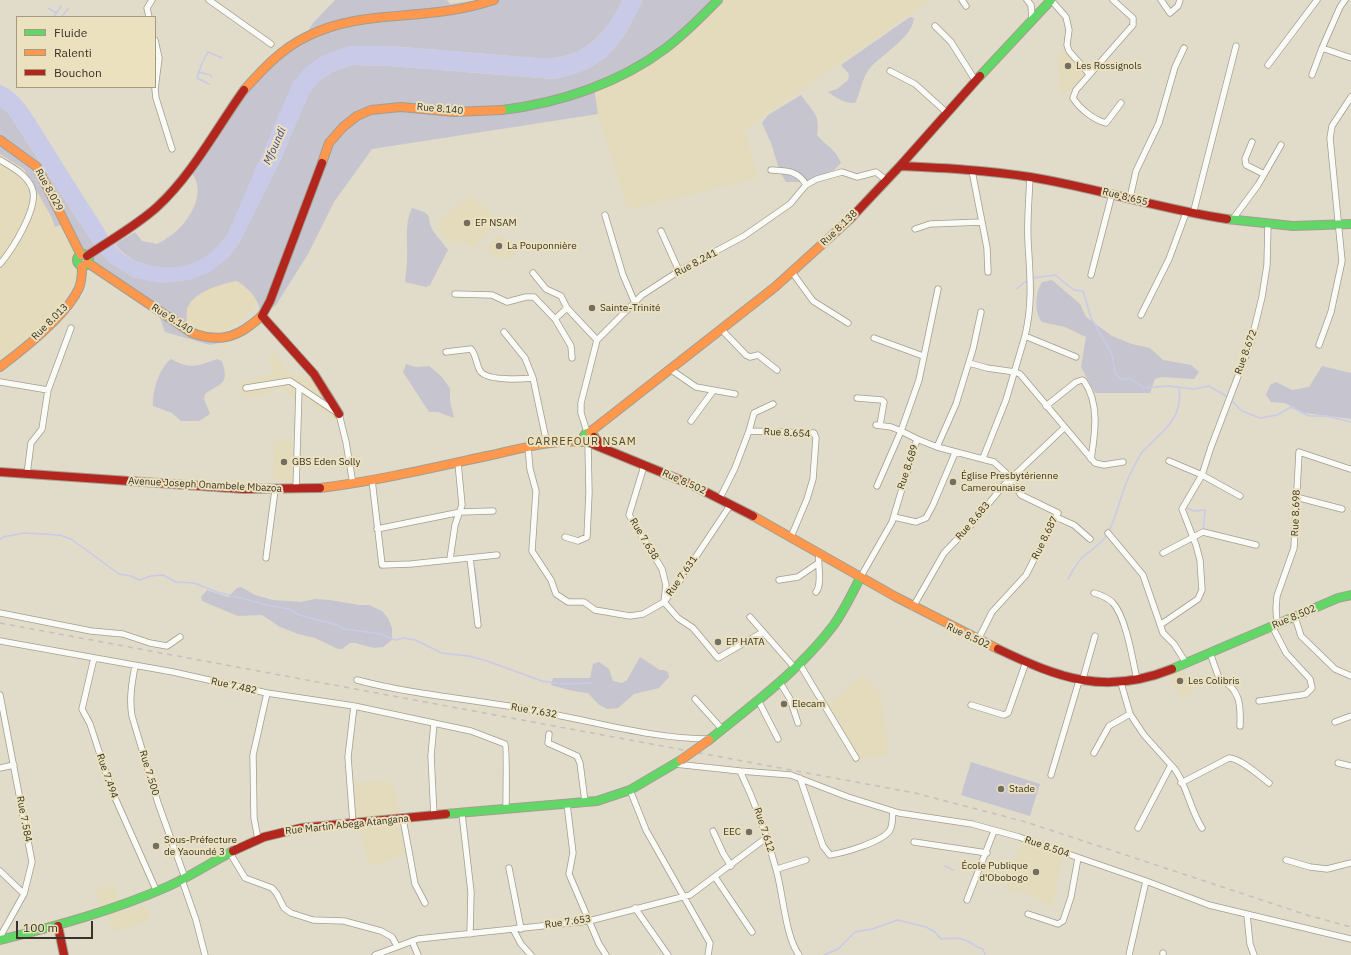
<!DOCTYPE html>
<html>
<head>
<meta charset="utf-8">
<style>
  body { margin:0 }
  #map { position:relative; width:1351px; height:955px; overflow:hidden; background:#e1dbc9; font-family:"IBM Plex Sans",sans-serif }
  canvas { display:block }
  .legend { position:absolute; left:16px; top:16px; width:140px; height:72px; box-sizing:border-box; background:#ebe1bf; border:1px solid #a39c82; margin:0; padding:5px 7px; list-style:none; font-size:12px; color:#383427 }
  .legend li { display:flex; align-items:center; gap:8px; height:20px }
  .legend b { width:20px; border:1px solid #a39c82 }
  .scale { position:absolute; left:16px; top:921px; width:77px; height:18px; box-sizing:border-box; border:2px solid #383427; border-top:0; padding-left:5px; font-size:12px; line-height:14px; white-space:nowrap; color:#383427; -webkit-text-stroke:3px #ebe1bf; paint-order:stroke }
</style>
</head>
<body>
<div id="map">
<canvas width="1351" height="955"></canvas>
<ul class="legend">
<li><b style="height:5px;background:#63d668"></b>Fluide</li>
<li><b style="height:5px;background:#ff974d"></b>Ralenti</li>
<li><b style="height:5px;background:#b3261e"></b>Bouchon</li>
</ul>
<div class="scale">100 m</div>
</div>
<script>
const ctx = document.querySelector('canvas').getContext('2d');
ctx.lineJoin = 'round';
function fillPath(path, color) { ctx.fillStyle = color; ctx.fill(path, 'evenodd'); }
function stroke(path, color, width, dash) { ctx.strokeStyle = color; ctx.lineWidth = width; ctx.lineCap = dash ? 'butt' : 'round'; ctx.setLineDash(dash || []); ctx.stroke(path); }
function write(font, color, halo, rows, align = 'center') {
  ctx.font = font + ' "IBM Plex Sans",sans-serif'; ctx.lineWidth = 4; ctx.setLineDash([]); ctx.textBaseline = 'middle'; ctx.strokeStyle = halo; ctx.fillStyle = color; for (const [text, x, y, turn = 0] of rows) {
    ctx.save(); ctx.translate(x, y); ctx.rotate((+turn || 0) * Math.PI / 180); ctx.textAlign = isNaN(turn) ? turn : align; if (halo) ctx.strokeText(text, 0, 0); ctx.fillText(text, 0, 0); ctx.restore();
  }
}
const built = new Path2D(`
  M718 0H930L744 130 759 178 628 210 598 114 594 88Z
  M1062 49 1086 74 1075 87 1063 95 1060 87 1057 58Z
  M0 154 24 169 51 216 55 227 63 224 76 253 75 283 53 313 0 362Z
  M471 196 487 208 495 218 493 227 474 247 458 241 452 243 437 230 440 228 441 218Z
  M499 234 510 244 516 256 507 260 501 255 496 259 489 251 487 252 484 250Z
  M226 268 261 294 255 305 238 323 220 334 200 331 183 320 161 289Z
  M276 353 287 372 298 377 315 376 340 419 330 420V418H328V413H322L308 399 303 396 300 399 288 394 286 390 281 388 264 394V397L261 398 260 395 244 398 240 383 274 374 269 356Z
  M274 440 295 441 294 482 273 480Z
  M1183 670 1194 689 1182 699 1168 676Z
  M864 674 881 697 889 755 859 758 827 706Z
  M384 781 394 784 399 813 398 824 406 854 380 863 368 865 361 830 356 820 353 782Z
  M1021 843 1063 855 1052 908 1032 895 1006 890Z
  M113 885 123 912 145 905 150 920 113 932 104 906 100 907 94 890Z`);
const green = new Path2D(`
  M335 0H447L450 4 479 0H623C615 16 602 36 587 46 576 54 562 57 549 59L389 46 322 56 227 235C220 244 214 252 204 259 178 276 133 269 115 244L135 232 142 241 157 244C162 241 168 238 173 234 192 219 209 188 188 169L241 93 304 38 313 23Z
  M643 0H718L665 49 594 88 598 114 372 149 334 202 308 254 276 305 228 341 210 345 165 332 157 309 76 253 63 224 55 227 51 216 24 169 0 154V106L8 113 97 249 134 278 228 258 239 243 279 163 309 93 319 81 332 72 352 65 389 66 554 79C608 68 620 46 643 0ZM237 281C247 287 259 299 260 311 238 334 214 344 187 322 187 318 186 313 187 309 193 292 220 284 237 281Z
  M910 17 914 18C913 37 881 55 869 69 861 80 861 92 855 103 845 104 835 97 828 92L837 89 848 80 849 74 841 65Z
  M801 95C812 111 821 114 817 135 827 147 835 148 841 163L834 170 808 182H786L780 172 771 143 762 123 768 115Z
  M412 208C437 215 424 216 434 232 438 238 444 244 448 250L430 285 426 287 405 282C406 274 407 265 407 257 408 239 404 225 412 208Z
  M1052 280 1080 304 1086 317 1112 336 1132 344 1150 348 1163 360 1191 365 1199 372 1194 379 1161 377 1155 379 1150 393H1095L1081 367 1086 337 1065 327 1042 322C1034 312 1035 293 1042 282Z
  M171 359C191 370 197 366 217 359L222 361C229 385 223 381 205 394L204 399 210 414 199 421H181L172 413 153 406C152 392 159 368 171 359Z
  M406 364 415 367 429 366 440 375 450 388V401L454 418 438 412H429L403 372Z
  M1322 366 1351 373V419L1305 413 1285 403 1271 402 1266 395 1270 385 1276 382 1292 390 1309 387Z
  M241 587 255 595 273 600 301 602 315 599 330 600 359 605H369L382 611 388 618 392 628V640L383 647 374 648 355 643H350L342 649H338L315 638 298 634 280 627 262 615 238 616 202 601 201 597 207 590 228 597 237 588Z
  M640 657 660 670H664L668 672 669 677 659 688 634 694 618 708 607 709 598 704 588 693 573 691 551 685 553 678H590L593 664 599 662 609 669 613 681 622 683 627 680Z
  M971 762 1040 784 1030 816 961 795Z`);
const water = new Path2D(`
  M623 0H643C620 46 608 68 554 79L389 66 352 65 332 72 319 81 309 94 279 163 239 243 228 258 210 272 190 280 161 283 134 278 110 263 97 249 8 113 0 106V85C19 91 31 113 41 129 60 159 78 189 98 219 105 230 111 243 121 252 133 263 159 269 175 267 198 265 214 253 227 235L293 82 306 67 322 56 349 46H389L549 59C562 57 576 54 587 46 602 36 615 16 623 0Z`);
const stream = new Path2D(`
  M48 8 56 13
  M54 17 61 6
  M61 17 69 8
  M198 72 211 75 212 77
  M209 84 197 78 202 63 208 52 222 58
  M1032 278 1055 275 1074 290 1083 291 1091 318 1112 354 1115 373 1122 380 1130 378 1143 388 1168 386 1194 389 1209 386 1228 397
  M1016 289 1029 279
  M1231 400 1242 411 1260 418 1277 415 1291 407 1309 416H1326L1351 422
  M1184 507 1194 511 1205 510 1203 531
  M1109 531C1118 513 1121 492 1130 474 1134 467 1139 455 1144 450 1164 430 1183 419 1179 387
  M0 540 3 537 24 533 59 535 71 539 119 574 131 576 139 580 151 576 163 575 176 582 194 583 217 592 260 603
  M475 569 477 584
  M1068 579C1073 570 1077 562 1084 556 1092 549 1102 544 1107 534
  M477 585 480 618
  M262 604 289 609 299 615 337 625 344 629 380 634 395 640 403 638 415 640 440 652
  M441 653 469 656 487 661 542 681 561 684 591 683
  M945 866 953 870
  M824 955 838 949 855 932 872 929 898 920 926 927 935 932 941 939C948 939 955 937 962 939 970 941 974 947 983 949L985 955`);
const street = new Path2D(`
  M209 0 271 44
  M962 0 966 6
  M1027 0 1031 5 1032 19
  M1051 0 1066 17 1069 30 1067 45 1069 51 1089 74
  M1113 0 1133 18V25L1076 90 1073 98C1080 109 1094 120 1106 123L1121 103
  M1161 0 1170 13 1178 6 1180 0
  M1345 0 1340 7 1322 48 1351 58
  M149 17 147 8 152 0
  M935 26 951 42 975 80
  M155 40 159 58 155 89 156 98 172 149
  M1268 65 1317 0
  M890 71 915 84 946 112
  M1312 75 1322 48
  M1252 142 1245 159 1246 165 1264 174
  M0 160C12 167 27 175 32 188 40 206 12 250 0 264
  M771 170C786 171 798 170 806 185
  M1130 198 1136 171 1159 123 1175 67 1184 48
  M1193 214 1236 46
  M605 215 623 275 635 303
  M1232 220 1258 185 1281 145
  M982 222 987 248 988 272
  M915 229 930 224 982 222 972 171
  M661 231 679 271
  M792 272 813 301 848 323
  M533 273 546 289 561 296 567 308 597 340
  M1091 275 1112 194
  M455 294 492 295 507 302 526 297H534L555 319 567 308
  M1141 315 1169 259 1186 213
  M555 319 571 346 572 358
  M721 329 746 355 750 357 758 355 777 370
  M504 332 525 358 533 378
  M1025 336C1033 303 1030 275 1028 241 1027 220 1029 199 1030 177
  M874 338 923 356
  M1319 345 1331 312 1342 261 1330 138 1332 126 1351 97
  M446 352 471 349C477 356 476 366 481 372 489 381 522 379 533 378L547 444
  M969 363 987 368 1015 372 1020 374 1095 463 1104 465 1123 462
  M670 369 696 387 735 394
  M0 382 48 390
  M246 388 290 381 339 414 346 442 353 484
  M857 398 882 400 884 402 880 425
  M1046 406 1076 382 1082 380 1084 381C1100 404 1095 434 1091 459
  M691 421 713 391
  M876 425 891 427 901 431 877 486
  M749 431 754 413 773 404
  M587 432 581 413V403L597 340 642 295 679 271 744 236 790 204 806 185 817 179 842 172 857 177 876 172 886 180
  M917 439 937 447 956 404 973 349 981 312
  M528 447 530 469 536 491 532 551 551 580 556 594 568 602H584L595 610 630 616 643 614 664 602 675 588 731 504
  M937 447 994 462 1006 473 1021 495 1058 513 1026 575 992 612 978 640
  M983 458 1006 400 1025 336 1076 357
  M1169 461 1202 475 1240 496
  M644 466 629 515 662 569 666 585 664 602 678 618 693 628 718 658 763 632
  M27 474 31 443 42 429 48 390 71 328
  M372 480 382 565 411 564 497 555
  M296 489 299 388
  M1296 497 1342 509
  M720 498 735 468 749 431 814 433 816 438 813 479 807 499 791 537
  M894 517 916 522 926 518 933 505 955 453
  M1056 517 1074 525 1090 539
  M377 529 461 512 493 511
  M1108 533 1143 575 1163 633 1174 644 1186 663
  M565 537 578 541 587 537 589 493 588 443
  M1163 553 1203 532 1256 545
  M266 558 275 490
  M470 558 478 625
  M450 559 455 525 462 505 458 463
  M860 578 892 522 917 439 901 431 919 380 938 289
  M779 580 798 577 817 564
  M816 592C823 584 817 564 819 553
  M1094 593C1101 595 1108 598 1113 603 1126 617 1133 661 1137 680
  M913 607 944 553 970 526 1004 485 1064 428
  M0 613 91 631 123 634 150 643 167 646 180 637
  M750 617 794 667
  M1295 617 1301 636 1335 669 1351 676
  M1277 624 1276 608 1277 596 1294 548 1299 452 1350 469
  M1160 625 1198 599 1202 590 1200 560 1196 545 1182 509 1202 475 1211 447 1251 342 1262 297 1267 265 1268 223
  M0 641 173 672 267 693 354 706 348 757 353 823
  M1210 653 1219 678C1240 689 1241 704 1240 726
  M94 658 82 709 90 724 112 791 157 892
  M799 663 856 758
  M135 666C132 682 129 699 132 716L158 803 185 878
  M357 680C421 697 487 700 552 714 604 724 657 739 710 739
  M779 681 790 699 798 723
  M1082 682 1095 636
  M1121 683 1130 714 1144 735 1171 765 1138 828
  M0 695 32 862 24 894 0 937
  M695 699 722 729
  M758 700 778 739
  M1259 701 1301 695 1306 694 1312 688 1310 679 1286 653 1272 626
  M971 705 1004 715 1008 713 1026 662
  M354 706 471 731 505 744C507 746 506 800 506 809
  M1335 722 1351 716
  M549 734 548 743 577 756 580 763 585 802
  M1094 753 1109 726 1130 714
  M1338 763 1351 766
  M675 764 740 771C755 802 767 835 776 869 783 892 785 936 799 955
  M1171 765C1185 778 1190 810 1202 828
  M0 768 14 765
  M740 771 791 775 848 797 899 813 972 824 1019 837 1146 881 1209 905 1351 939
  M1051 775 1079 681
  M800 778 823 846 830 855C843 853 883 842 890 830 893 825 892 817 893 812
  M1181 783 1229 758C1240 758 1260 776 1269 783
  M630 790 646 830 710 943 708 955
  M567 804 573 853 569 874 599 944 606 955
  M462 814 471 892 470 934
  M434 816 431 756 434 723
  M403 819 415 884 425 903
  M713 831 723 853 731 866
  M258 839 254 818 253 755 267 693
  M914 842 987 853
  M230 853 245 878 272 888 277 894 284 908 291 913 313 920 344 921 381 931 392 937 397 946
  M1286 860 1310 867 1327 869 1351 863
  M509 868 521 929
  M777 869 806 860
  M0 871 24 894
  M715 877 752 932
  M182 880 196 920 205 955
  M967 900 994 831
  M635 908 668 955
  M1028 914 1058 924 1063 921 1071 897 1078 858
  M1247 915 1250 944 1254 955
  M513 929 521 944 531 955
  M412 941 418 955
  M375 955 418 939 589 921 690 895 766 838
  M1129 955 1146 881
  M1163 955V953`);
const fast = new Path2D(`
  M980 76 1051 0
  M502 110C560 103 620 83 666 48 685 34 701 17 718 0
  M1227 219 1293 226 1351 224
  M77 260a6 6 0 1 1 12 0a6 6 0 1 1-12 0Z
  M583.5 438a5.5 5.5 0 1 1 11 0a5.5 5.5 0 1 1-11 0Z
  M1172 669 1338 598 1351 595
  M709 740C752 705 799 671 833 626 844 611 852 594 860 578
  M446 814 597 801 630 790 681 760
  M0 940C57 926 115 910 169 886 191 876 212 862 233 851`);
const slow = new Path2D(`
  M244 90C262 70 281 49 306 37 350 14 399 18 446 11 463 9 478 5 494 0
  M0 140 37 167 81 255
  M322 163 329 143 343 127 357 116 371 110 401 107 454 112 502 110
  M88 263 192 333C215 341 232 340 252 324 256 321 260 318 263 314
  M0 367C24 349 67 315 79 288 82 281 82 273 82 266
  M590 432 775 287 850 219
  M320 488C376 481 432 468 487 456 519 449 553 439 586 442
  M753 516 896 597 998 649`);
const jam = new Path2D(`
  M900 166C943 168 987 170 1030 177 1097 188 1160 209 1227 219
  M850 219 900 166 980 76
  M87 256C110 240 136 226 157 207 192 175 216 129 244 90
  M263 314 270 301 322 163
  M262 316 314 374 339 414
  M594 437 605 448
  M590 443 690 484 753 516
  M0 472 244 489 320 488
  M998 649C1059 678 1105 696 1172 669
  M233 851 264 837 301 828 446 814
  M58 926 64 955`);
const rail = new Path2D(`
  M0 623 915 793 1026 822 1307 915 1351 927`);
const slowBridge = new Path2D(`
  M681 760 709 740`);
const markers = [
  [1068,66,4,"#736e60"],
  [467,223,4,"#736e60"],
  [499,246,4,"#736e60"],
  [592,308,4,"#736e60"],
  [284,462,4,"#736e60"],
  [953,482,4,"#736e60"],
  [718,642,4,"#736e60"],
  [1180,681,4,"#736e60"],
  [784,704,4,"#736e60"],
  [1001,789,4,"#736e60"],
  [749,832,4,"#736e60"],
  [156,846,4,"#736e60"],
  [1036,872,4,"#736e60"]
];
const poiNames = [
  ["Les Rossignols",1076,66],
  ["EP NSAM",475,223],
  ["La Pouponnière",507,246],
  ["Sainte-Trinité",600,308],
  ["GBS Eden Solly",292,462],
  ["Église Presbytérienne",961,476],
  ["Camerounaise",961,488],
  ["EP HATA",726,642],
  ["Les Colibris",1188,681],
  ["Elecam",792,704],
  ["Stade",1009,789],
  ["EEC",741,832,"right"],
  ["Sous-Préfecture",164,840],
  ["de Yaoundé 3",164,852],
  ["École Publique",1028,866,"right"],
  ["d'Obobogo",1028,878,"right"]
];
const streetNames = [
  ["Rue 8.140",440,109,5],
  ["Rue 8.029",49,190,61],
  ["Rue 8.655",1125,197,14],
  ["Rue 8.138",839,228,-44],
  ["Rue 8.241",696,263,-28],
  ["Rue 8.140",172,319,32],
  ["Rue 8.013",50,322,-45],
  ["Rue 8.672",1246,352,-70],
  ["Rue 8.654",787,433,3],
  ["Rue 8.689",908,467,-72],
  ["Rue 8.502",684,482,24],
  ["Avenue Joseph Onambele Mbazoa",205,485,3],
  ["Rue 8.698",1296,513,-88],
  ["Rue 8.683",973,521,-49],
  ["Rue 8.687",1045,538,-64],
  ["Rue 7.638",644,539,59],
  ["Rue 7.631",682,576,-55],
  ["Rue 8.502",1294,617,-23],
  ["Rue 8.502",968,636,25],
  ["Rue 7.482",234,686,12],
  ["Rue 7.632",534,711,10],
  ["Rue 7.500",149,773,73],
  ["Rue 7.494",107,776,71],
  ["Rue 7.584",24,819,79],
  ["Rue Martin Abega Atangana",347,825,-6],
  ["Rue 7.612",764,830,72],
  ["Rue 8.504",1047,847,19],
  ["Rue 7.653",568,922,-8]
];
const waterNames = [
  ["Mfoundi",275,146,-66]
];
const neighbourhoodNames = [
  ["CARREFOUR NSAM",582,442]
];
fillPath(built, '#e4dbbc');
fillPath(green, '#c6c4ce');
fillPath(water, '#c9cae8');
stroke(stream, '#c9cae8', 1.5);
stroke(street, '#a29e90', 7);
stroke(fast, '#a29e90', 10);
stroke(slow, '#a29e90', 10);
stroke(jam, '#a29e90', 10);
stroke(street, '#fafaf7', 5.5);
stroke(fast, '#63d668', 8);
stroke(slow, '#ff974d', 8);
stroke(jam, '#b3261e', 8);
stroke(rail, '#c2c1bc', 1.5, [5, 5]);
stroke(slowBridge, '#a29e90', 10, []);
stroke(slowBridge, '#ff974d', 8);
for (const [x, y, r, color] of markers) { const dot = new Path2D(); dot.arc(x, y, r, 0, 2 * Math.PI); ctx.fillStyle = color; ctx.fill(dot); stroke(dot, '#ebe1bf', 1.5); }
write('10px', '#383427', '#ebe1bf', poiNames, 'left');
write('10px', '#383427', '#ebe1bf', streetNames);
write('italic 11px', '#474684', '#ebe1bf', waterNames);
ctx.letterSpacing = '1px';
write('11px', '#4f4629', '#ebe1bf', neighbourhoodNames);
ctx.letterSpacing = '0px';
</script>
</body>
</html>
